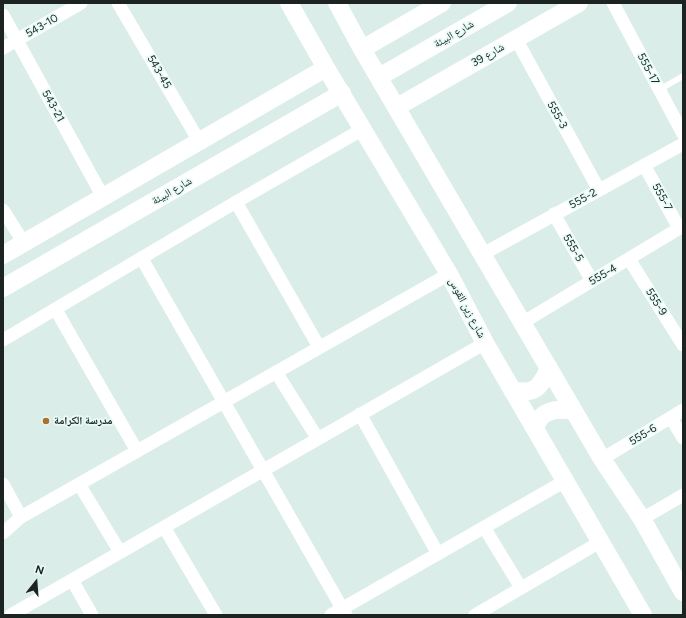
<!DOCTYPE html>
<html>
<head>
<meta charset="utf-8">
<style>
  body { margin:0 }
  #map { position:relative; width:686px; height:618px; overflow:hidden; background:#daede9; font-family:Figtree,sans-serif }
  canvas { display:block }
  .frame { position:absolute; inset:0; border:4px solid #1c2321; pointer-events:none }
  .north { position:absolute; left:16px; top:562px; width:40px; height:40px; -webkit-text-stroke:3px #e8fbf6; paint-order:stroke; rotate:17deg; font-size:11px; font-weight:700; line-height:16px; text-align:center; color:#1c2321 }
  .north::after { content:''; display:block; margin:auto; width:14px; height:18px; background:#1c2321; clip-path:polygon(50% 0,100% 100%,50% 72%,0 100%) }
</style>
</head>
<body>
<div id="map">
<canvas width="686" height="618"></canvas>
<div class="frame"></div>
<div class="north">N</div>
</div>
<script>
const ctx = document.querySelector('canvas').getContext('2d');
ctx.lineJoin = 'round';
function stroke(path, color, width, dash) { ctx.strokeStyle = color; ctx.lineWidth = width; ctx.lineCap = dash ? 'butt' : 'round'; ctx.setLineDash(dash || []); ctx.stroke(path); }
function write(font, color, halo, rows, align = 'center') {
  ctx.font = font + ' Figtree,"Noto Naskh Arabic",sans-serif'; ctx.lineWidth = 3.5; ctx.setLineDash([]); ctx.textBaseline = 'middle'; ctx.strokeStyle = halo; ctx.fillStyle = color; for (const [text, x, y, turn = 0] of rows) {
    ctx.save(); ctx.translate(x, y); ctx.rotate((+turn || 0) * Math.PI / 180); ctx.textAlign = isNaN(turn) ? turn : align; if (halo) ctx.strokeText(text, 0, 0); ctx.fillText(text, 0, 0); ctx.restore();
  }
}
const lane = new Path2D(`
  M659 90 683 76`);
const street = new Path2D(`
  M118 3 199 141
  M613 3 683 134
  M3 15 103 197
  M516 39 599 190
  M3 48 81 3
  M644 165 679 228
  M236 202 319 347
  M3 210 24 243
  M554 214 592 281
  M483 254 683 144
  M142 259 346 615
  M629 259 683 345
  M56 310 137 451
  M522 323 683 226
  M3 340 236 202 363 129
  M276 372 318 439
  M360 414 438 554
  M671 418 683 438
  M602 459 683 410
  M3 484 21 517
  M79 484 120 552
  M642 519 683 495
  M164 527 216 615
  M484 527 521 588
  M3 533 21 517 449 274
  M72 580 92 615
  M11 615 485 343
  M331 615 565 481
  M475 615 600 542`);
const secondary = new Path2D(`
  M289 3 326 68 449 274 485 343 643 615
  M337 3 362 49 602 459 642 519 683 592
  M362 49 442 3
  M379 77 508 3
  M397 107 579 3
  M3 255 326 68
  M3 288 342 93
  M512 390C535 395 540 388 549 368
  M535 428C536 425 538 420 541 417 550 408 563 409 574 411`);
const markers = [
  [46,421,4,"#a8712d"]
];
const streetNames = [
  ["543-10",42,26,-30],
  ["شارع البيئة",454,34,-30],
  ["شارع 39",488,55,-30],
  ["555-17",648,69,62],
  ["543-45",159,72,60],
  ["543-21",53,106,61],
  ["555-3",557,115,61],
  ["شارع البيئة",172,191,-30],
  ["555-7",662,197,61],
  ["555-2",583,199,-29],
  ["555-5",573,248,60],
  ["555-4",603,275,-31],
  ["555-9",656,302,58],
  ["شارع زين القوس",467,308,62],
  ["555-6",643,435,-31]
];
const poiNames = [
  ["مدرسة الكرامة",54,421]
];
stroke(lane, '#fff', 6);
stroke(street, '#fff', 13);
stroke(secondary, '#fff', 18);
for (const [x, y, r, color] of markers) { const dot = new Path2D(); dot.arc(x, y, r, 0, 2 * Math.PI); ctx.fillStyle = color; ctx.fill(dot); stroke(dot, '#e8fbf6', 1.5); }
write('11px', '#1c2321', '#e8fbf6', streetNames);
write('bold 11px', '#1c2321', '#e8fbf6', poiNames, 'left');
</script>
</body>
</html>
